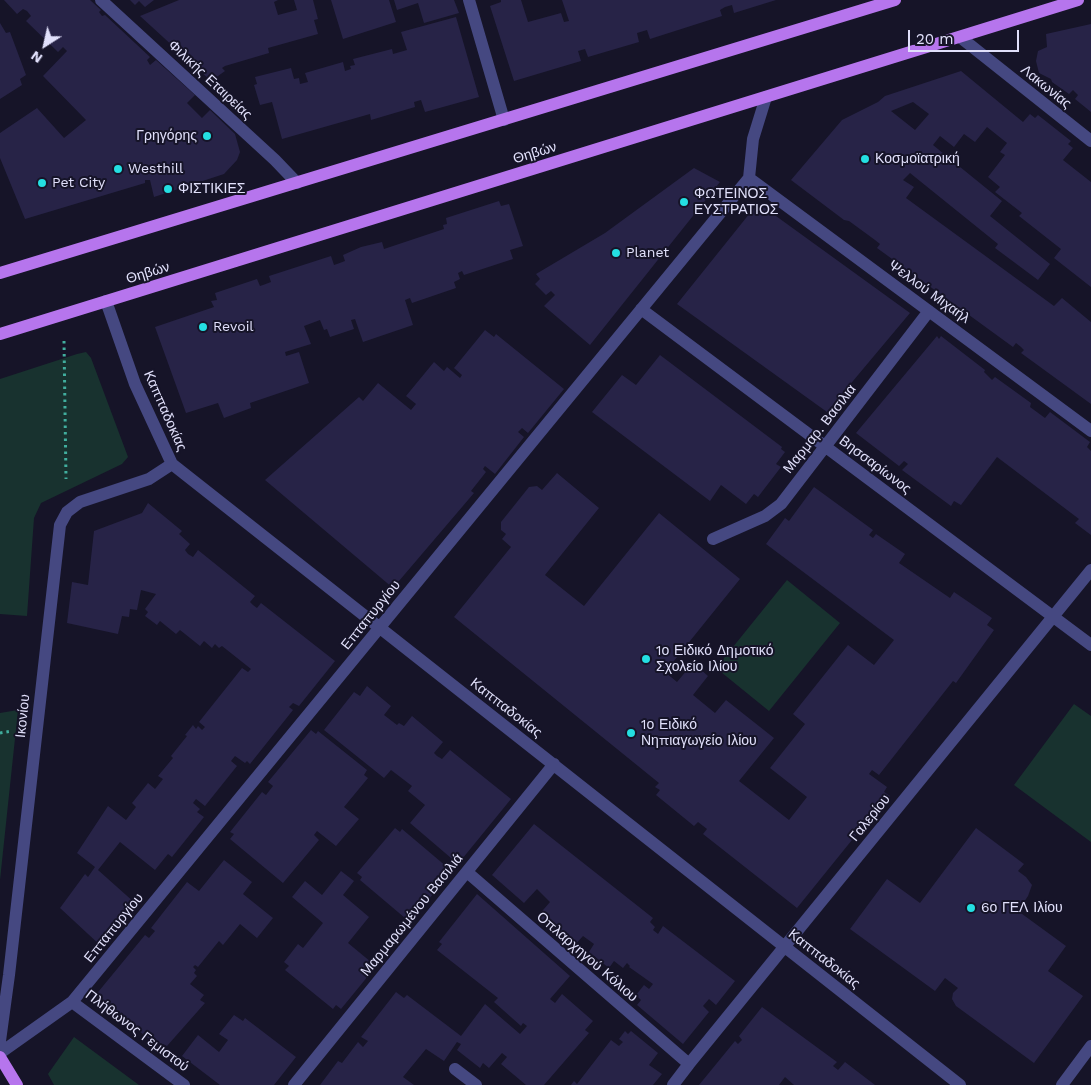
<!DOCTYPE html>
<html>
<head>
<meta charset="utf-8">
<style>
  body { margin:0 }
  #map { position:relative; width:1091px; height:1085px; overflow:hidden; background:#161428; font-family:"Work Sans",sans-serif }
  canvas { display:block }
  .north { position:absolute; left:20px; top:20px; width:50px; height:50px; -webkit-text-stroke:4px #161428; paint-order:stroke; rotate:215deg; font-size:14px; font-weight:700; line-height:20px; text-align:center; color:#e1e0fb }
  .north::after { content:''; display:block; margin:auto; width:18px; height:22px; background:#e1e0fb; clip-path:polygon(50% 0,100% 100%,50% 72%,0 100%) }
  .scale { position:absolute; left:908px; top:30px; width:111px; height:22px; box-sizing:border-box; border:2px solid #e1e0fb; border-top:0; padding-left:6px; font-size:15px; line-height:18px; white-space:nowrap; color:#e1e0fb; -webkit-text-stroke:4px #161428; paint-order:stroke }
</style>
</head>
<body>
<div id="map">
<canvas width="1091" height="1085"></canvas>
<div class="north">N</div>
<div class="scale">20 m</div>
</div>
<script>
const ctx = document.querySelector('canvas').getContext('2d');
ctx.lineJoin = 'round';
function fillPath(path, color) { ctx.fillStyle = color; ctx.fill(path, 'evenodd'); }
function stroke(path, color, width, dash) { ctx.strokeStyle = color; ctx.lineWidth = width; ctx.lineCap = dash ? 'butt' : 'round'; ctx.setLineDash(dash || []); ctx.stroke(path); }
function write(font, color, halo, rows, align = 'center') {
  ctx.font = font + ' "Work Sans",sans-serif'; ctx.lineWidth = 4; ctx.setLineDash([]); ctx.textBaseline = 'middle'; ctx.strokeStyle = halo; ctx.fillStyle = color; for (const [text, x, y, turn = 0] of rows) {
    ctx.save(); ctx.translate(x, y); ctx.rotate((+turn || 0) * Math.PI / 180); ctx.textAlign = isNaN(turn) ? turn : align; if (halo) ctx.strokeText(text, 0, 0); ctx.fillText(text, 0, 0); ctx.restore();
  }
}
const green = new Path2D(`
  M86 352 91 358 128 457 122 464 41 503 34 518 27 616 0 614V379L77 354Z
  M787 580 840 623 769 711 716 668Z
  M1074 704 1091 716V842L1014 785Z
  M18 710 0 880V713Z
  M74 1037 139 1085H54L48 1074Z`);
const building = new Path2D(`
  M4 0H90L101 10 99 12 102 16 105 15 150 57 147 60 150 65 156 60 195 95 187 103 202 118 210 110 235 134 240 152 237 160 224 174 154 197 150 180H145V183L25 219 0 158V133L37 108 64 138 86 120 43 76 67 51 63 47 58 52 26 21 31 16 27 11 23 9 17 14Z
  M130 0H154L145 7 139 1 135 5Z
  M179 0H278L274 2 278 15 297 10 294 0H313L318 19 314 20 318 34 268 48 269 53 225 66 222 68 225 71 211 81 140 16Z
  M331 0H389L396 22 343 39Z
  M394 0H454L459 13 424 23 418 3 397 10Z
  M501 0H521L528 22 561 13 564 22 569 21 562 0H776L734 13 732 5 725 7 720 10 722 16 650 39 647 30 637 33 639 42 588 57 585 49 578 51 581 61 514 81 490 6 501 2Z
  M456 17 479 97 425 112 421 100 414 102 415 107 371 120 370 114 282 139 272 102 260 105 254 85 257 84 255 77 291 68 294 79 299 78 300 84 308 82 305 73 343 62 345 71 351 69 350 66 355 65 353 59 392 49 393 54 407 50 401 32Z
  M0 23 6 33 10 32 26 75 20 79 22 85 0 99Z
  M1091 24V112L1075 99 1078 95 1073 90 1069 94 1052 82 1051 79 1039 73 1036 61 1038 51 1047 47 1046 34Z
  M961 71 1023 122 1030 114 1035 118 1038 115 1071 141 1068 144 1073 148 1063 160 1091 182V287L1054 258 1061 249 1019 216 1022 213 995 192 1000 187 988 177 1005 155 1000 152 1007 143 987 127 975 142 964 134 954 147 940 136 933 145 1002 201 990 216 1050 264 1038 280 995 248 998 244 910 173 903 180 914 187 906 198 1054 306 1062 298 1091 322V404L1021 353 1024 350 1021 347 1016 343 1013 347 877 248 880 244 875 240 849 221 844 220 791 180 842 120 878 102 885 96ZM913 102 929 114 915 130 891 111Z
  M694 168 720 182 590 345 544 306 555 295 551 291 546 295 535 284 540 279 536 274 605 233Z
  M499 201 501 206 509 204 523 246 510 250 513 259 464 275 462 271 458 273 460 279 454 282 456 288 412 303 410 298 405 300 413 325 363 342 355 319 351 320 354 329 330 337 327 329 324 330 320 320 304 326 311 344 285 352 286 356 299 352 309 383 250 403 251 408 224 418 218 403 186 413 155 327 214 307 211 301 217 300 215 293 257 279 260 286 263 285 271 282 269 276 331 256 334 265 337 264 345 261 343 255 361 247 382 242 384 249 444 229 443 225 447 224 446 218Z
  M758 203 910 313 827 412 677 304Z
  M485 330 494 337 496 334 564 389 528 433 522 428 518 432 524 437 495 474 485 466 483 469 486 472 471 491 474 493 393 588 265 480 359 397 363 401 378 383 411 410 416 404 406 396 434 362 444 371 447 367 460 378 462 375 454 368Z
  M937 336 939 339 941 336 985 370 984 372 992 380 995 377 1031 403 1030 407 1045 418 1050 412 1090 442 1087 447 1091 451V535L1075 523 1079 519 997 457 961 505 954 501 951 506 902 470 908 464 904 461 899 466 856 433Z
  M660 355 782 447 781 449 785 452 776 464 781 467 758 497 754 494 746 504 721 485 710 501 592 412 622 375 636 385Z
  M557 473 599 508 545 575 584 606 659 513 740 579 665 672 677 682 693 663 708 676 693 695 715 713 726 700 774 738 739 781 789 820 807 797 770 768 805 724 793 714 848 645 874 665 894 640 766 544 785 518 789 521 814 487 873 530 869 535 873 538 876 534 905 554 899 563 950 598 954 592 992 618 987 625 994 630 956 683 953 681 879 775 872 770 869 774 887 787 884 792 890 796 862 832 856 827 852 832 856 835 797 908 703 834 707 829 698 822 694 826 656 795 660 790 655 787 659 783 454 617 511 547 502 539 506 534 501 530V522L529 487 537 486 542 490Z
  M148 503 182 531 179 534 190 544 185 550 188 554 193 557 198 550 255 596 250 602 253 605 257 608 261 603 335 661 299 706 293 703 289 707 293 710 250 764 247 761 245 763 235 756 231 761 237 766 205 806 196 799 193 803 200 809 197 812 204 817 172 857 168 854 155 870 120 842 98 870 135 903 101 946 60 908 85 874 88 877 95 867 77 853 108 806 126 820 136 807 132 803 148 783 155 789 163 779 158 776 173 758 171 756 187 736 185 735 193 725 196 729 198 726 202 730 205 727 199 722 242 668 248 672 251 669 222 646 219 648 215 644 212 648 204 641 200 646 180 630 176 634 160 621 157 625 145 616 148 612 145 609 156 594 141 590 137 610 130 609 129 617 122 616 118 634 67 623 72 582 88 585 94 531 142 513Z
  M367 686 391 706 384 715 397 725 399 723 404 726 412 716 443 742 434 753 437 756 442 759 450 750 511 799 458 864 410 823 425 805 408 791 412 786 391 770 384 778 324 730 354 692 360 696Z
  M311 730 316 734 318 731 367 770 364 775 368 778 344 807 359 819 336 846 317 831 314 835 319 840 283 883 230 839 234 834 230 832 262 792 266 795 273 786 268 782Z
  M534 824 653 918 650 922 655 927 653 930 658 934 663 926 735 981 716 1005 709 999 703 1006 709 1012 683 1044 637 1005 641 1000 636 995 644 985 649 989 653 984 629 967 630 966 627 963 623 968 614 961 609 968 589 952 594 944 583 936 572 948 537 917 550 902 537 889 524 903 492 875Z
  M395 828 400 832 402 829 447 867 443 872 448 876 414 917 409 913 405 918 360 880 362 877 357 873Z
  M976 828 1024 864 1018 871 1026 877 1032 885 1028 896 1018 911 1066 946 1048 971 1083 996 1034 1063 956 1006 952 999 953 993 958 988 945 978 935 991 850 929 887 879 920 903Z
  M224 860 252 882 243 894 273 918 257 938 240 924 223 945 219 941 198 967 195 965 193 967 196 970 194 973 197 976 190 984 204 995 200 1000 205 1003 167 1046 163 1044 160 1047 94 997 145 935 149 938 155 931 151 928 187 882 199 891Z
  M341 871 354 881 343 895 369 917 348 943 371 962 368 965 373 970 341 1009 336 1005 333 1009 285 970 289 966 284 962 298 944 303 948 323 923 292 897 305 881 322 895Z
  M477 894 570 976 550 999 555 1003 562 994 593 1021 585 1030 589 1033 544 1085H526L501 1064 507 1057 502 1053 489 1068 483 1063 480 1068 457 1050 461 1044 457 1042 444 1061 426 1049 403 1077 414 1085H320L338 1061 342 1063 358 1042 363 1047 368 1041 361 1037 396 992 404 998 407 995 461 1036 485 1004 520 1034 527 1026 523 1023 521 1026 494 1002 498 998 437 950 442 944 439 942Z
  M762 1007 837 1062 833 1066 838 1070 845 1062 875 1085H794L785 1077 779 1085H699L735 1041 738 1044 742 1040 739 1036Z
  M234 1015 243 1021 245 1018 296 1057 274 1085H220L182 1056 198 1035 219 1052 228 1040 219 1034Z
  M625 1031 628 1034 631 1031 658 1053 649 1065 662 1074 653 1085H571L574 1081 577 1084 611 1040 619 1046 623 1042 619 1039Z`);
const path = new Path2D(`
  M64 341 66 479
  M0 733 12 731`);
const minor = new Path2D(`
  M101 0 275 160 297 183
  M469 0 504 120
  M960 37 1091 141
  M749 178 1091 431
  M749 178 753 139 766 97
  M106 301 135 384 172 464 960 1085
  M641 309 1091 645
  M713 539 765 516 781 504 929 311
  M467 872 689 1064
  M72 1002 184 1085
  M0 1041 9 975 60 525 67 512 80 502 149 479 172 464
  M0 1053 72 1002 749 178
  M455 1069 476 1085
  M294 1085 554 764
  M673 1085 689 1064 1091 570
  M1062 1085 1091 1046`);
const major = new Path2D(`
  M0 273 895 0
  M0 334 1078 0
  M0 1057 17 1085`);
const markers = [
  [207,136,5,"#24dfe2"],
  [865,159,5,"#24dfe2"],
  [118,169,5,"#24dfe2"],
  [42,183,5,"#24dfe2"],
  [168,189,5,"#24dfe2"],
  [684,202,5,"#24dfe2"],
  [616,253,5,"#24dfe2"],
  [203,327,5,"#24dfe2"],
  [646,659,5,"#24dfe2"],
  [631,733,5,"#24dfe2"],
  [971,908,5,"#24dfe2"]
];
const streetNames = [
  ["Φιλικής Εταιρείας",210,80,43],
  ["Λακωνίας",1046,87,39],
  ["Θηβών",535,153,-17],
  ["Θηβών",148,273,-17],
  ["Ψελλού Μιχαήλ",929,292,36],
  ["Καππαδοκίας",165,411,66],
  ["Μαρμαρ. Βασιλια",820,429,-52],
  ["Βησσαρίωνος",875,465,37],
  ["Επταπυργίου",371,615,-51],
  ["Καππαδοκίας",506,708,38],
  ["Ικονίου",23,716,-84],
  ["Γαλερίου",870,818,-51],
  ["Μαρμαρωμένου Βασιλιά",412,915,-51],
  ["Επταπυργίου",114,928,-51],
  ["Οπλαρχηγού Κόλιου",587,957,41],
  ["Καππαδοκίας",824,959,38],
  ["Πλήθωνος Γεμιστού",137,1031,37]
];
const poiNames = [
  ["Γρηγόρης",197,136,"right"],
  ["Κοσμοϊατρική",875,159],
  ["Westhill",128,169],
  ["Pet City",52,183],
  ["ΦΙΣΤΙΚΙΕΣ",178,189],
  ["ΦΩΤΕΙΝΟΣ",694,194],
  ["ΕΥΣΤΡΑΤΙΟΣ",694,210],
  ["Planet",626,253],
  ["Revoil",213,327],
  ["1ο Ειδικό Δημοτικό",656,651],
  ["Σχολείο Ιλίου",656,667],
  ["1ο Ειδικό",641,725],
  ["Νηπιαγωγείο Ιλίου",641,741],
  ["6ο ΓΕΛ Ιλίου",981,908]
];
fillPath(green, '#18322f');
fillPath(building, '#272347');
stroke(path, '#41ae9e', 3, [2.5, 4]);
stroke(minor, '#454881', 12);
stroke(major, '#b675ed', 12);
for (const [x, y, r, color] of markers) { const dot = new Path2D(); dot.arc(x, y, r, 0, 2 * Math.PI); ctx.fillStyle = color; ctx.fill(dot); stroke(dot, '#161428', 2); }
write('14px', '#e1e0fb', '#161428', streetNames);
write('14px', '#e1e0fb', '#161428', poiNames, 'left');
</script>
</body>
</html>
